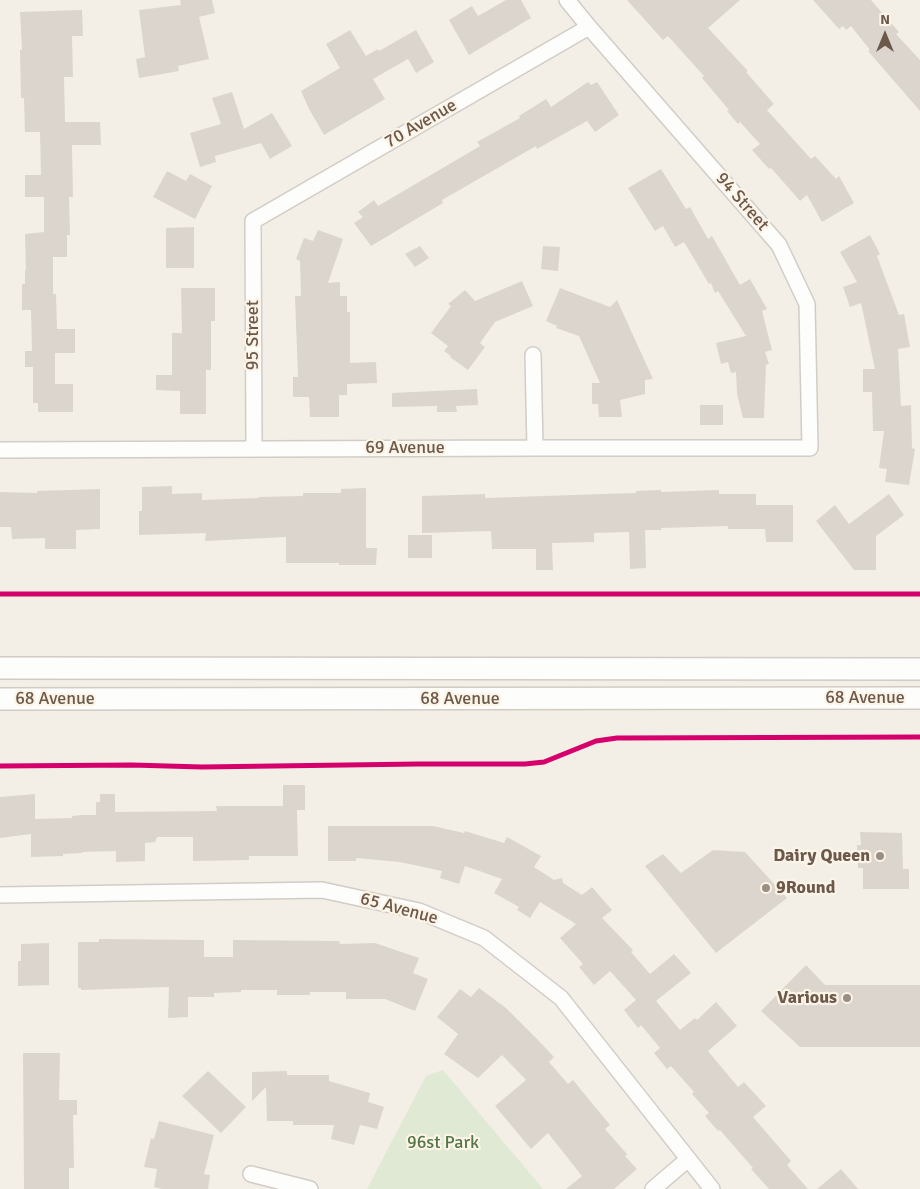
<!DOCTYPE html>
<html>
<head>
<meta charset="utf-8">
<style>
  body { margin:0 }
  #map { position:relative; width:920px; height:1189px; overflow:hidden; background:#f3efe7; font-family:Signika,sans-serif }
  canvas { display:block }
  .north { position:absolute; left:860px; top:10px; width:50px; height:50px; -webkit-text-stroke:4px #fcf5e7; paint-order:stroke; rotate:0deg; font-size:14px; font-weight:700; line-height:20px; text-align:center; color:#6c594c }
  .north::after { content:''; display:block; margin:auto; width:18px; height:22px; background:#6c594c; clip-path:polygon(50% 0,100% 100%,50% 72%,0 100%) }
</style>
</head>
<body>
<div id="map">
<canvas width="920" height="1189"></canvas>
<div class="north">N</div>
</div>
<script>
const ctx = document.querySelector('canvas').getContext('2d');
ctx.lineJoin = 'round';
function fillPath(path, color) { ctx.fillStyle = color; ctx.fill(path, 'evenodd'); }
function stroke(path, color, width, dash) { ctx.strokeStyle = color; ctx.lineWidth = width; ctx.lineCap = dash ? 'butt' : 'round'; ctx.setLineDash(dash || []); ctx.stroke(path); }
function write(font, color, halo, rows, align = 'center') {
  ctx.font = font + ' Signika,sans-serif'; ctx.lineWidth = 4.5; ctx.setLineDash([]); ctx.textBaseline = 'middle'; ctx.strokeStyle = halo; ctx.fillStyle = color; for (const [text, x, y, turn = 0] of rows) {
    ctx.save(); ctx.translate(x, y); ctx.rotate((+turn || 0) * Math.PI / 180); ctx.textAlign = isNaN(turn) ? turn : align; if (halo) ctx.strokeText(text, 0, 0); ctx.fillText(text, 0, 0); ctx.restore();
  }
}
const green = new Path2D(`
  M443 1070 543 1189H367L426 1076Z`);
const building = new Path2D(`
  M180 0H212L215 13 199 17 209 59 178 66 179 71 139 78 136 59 145 57 139 10 181 5Z
  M506 0H521L531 18 469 55 449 20 472 6 478 16Z
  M627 0H740L708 28 748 71 746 72 774 104 767 110 811 159 815 156 836 179 839 176 854 203 822 222 807 195 800 201 771 168 769 169 752 150 760 144 740 122 738 124 727 111 729 110 702 78 704 76 668 36 663 40Z
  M813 0H871L899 32 896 34 920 60V111L868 51 870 50 851 26 846 30 843 26 839 29Z
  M82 10 83 36H72L73 77H64L65 122H100L101 145H72L73 197H69L70 235H67V257H53V294H56L57 329H75V353H55V384H73V412H38V403H33V367H25V351H32L31 310H22V284H25V270H26L25 234 44 232V197H25V175H41L40 132H25L24 98H21L20 50H22L20 12Z
  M350 30 366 56 378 49 379 51 416 30 434 62 416 73 408 59 373 79 385 99 324 135 309 109 301 91 340 68 326 44Z
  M588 82 591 85 597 82 619 115 595 132 587 121 537 149 536 146 442 200 443 203 371 246 354 223 363 217 358 212 374 200 378 206 480 146 477 142 520 118 519 116 546 99 551 107Z
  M232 92 244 129 272 113 292 146 270 159 261 143 215 156 216 162 200 167 190 133 221 124 212 98Z
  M661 169 686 209 690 207 708 239 712 236 740 285 750 279 767 309 762 311 772 350 765 352 769 364 766 365 764 418H743L737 394 736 372 731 373 728 362 721 364 716 343 746 336 718 291 715 293 711 283 709 284 684 242 675 247 663 226 655 231 628 188Z
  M167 171 186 181 190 174 212 186 195 219 153 197Z
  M194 227V268H166V228Z
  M318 230 343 239 328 283 340 282V296H347V312H350V363L376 362 377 383 347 384V395H339V417H310L309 397H293V377H298L295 296H301L300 261 296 259 304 238 313 241Z
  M870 235 880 254 877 256 899 315 904 314 910 347 898 349 901 406 911 405 912 448 915 449 909 485 885 482 887 469 879 468 884 431H873L872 392H863V369H875L861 303 850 307 843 287 857 282 840 252Z
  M420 246 429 258 415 267 405 254Z
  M543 246 560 247 558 271 541 269Z
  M522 281 533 306 495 322 480 343 485 347 468 370 450 357 451 356 444 351 448 346 431 333 451 306 448 304 465 290 475 301Z
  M181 288H215V321H211V370H206V414H180V391L156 390V375H172V333H182Z
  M560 288 610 307 617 300 653 379 645 380V394L620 400 622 417H599L598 404H592V383H600L579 336 556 328 557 326 546 321Z
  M477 389 478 405 456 406 457 412H437V406L392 407V393Z
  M700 405H723V425H700Z
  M172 486V494L202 493V500L259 498V497L303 496V493H341V489L366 488V548H377L376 565H339V563H286V537L205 541 206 533 139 535V511H142V487Z
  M100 489V529L76 530V549H45V538L12 539 11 527H0V492L37 493V491Z
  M661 490V492L719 490V494H756V505H793V542H766L765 529H728V526L661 528V530H645L646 568 630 569 629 532 594 533V542L552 543 553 570H536V549H492L491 531 422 533V496L485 494V498L603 494 636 493V491Z
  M889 494 904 515 876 536V570H854L816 521 835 505 849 524Z
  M408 535H432V558H408Z
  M283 785H304L305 786V810H297L298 856H249V860L193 861V837H157L155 842 145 843V861L116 862V851L82 852V853L63 854V856L31 857V834L0 838V797L35 794V819L72 818V816L82 815H96V802H100V794H115V812L217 811 216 806H283Z
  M328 826H433L464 833 465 831 504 843 507 837 541 856 534 867 554 880 562 878 563 883 582 895 592 887 612 910 602 918 633 950 631 952 650 974 674 954 691 973 656 1001 680 1030 695 1018 697 1020 716 1002 737 1026 708 1051 738 1087 744 1082 766 1106 753 1117 791 1161 787 1165 808 1189H769L751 1169 753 1168 720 1130 718 1131 705 1116 709 1113 692 1094 694 1092 671 1066 667 1069 654 1053 660 1048 641 1025 638 1028 624 1010 636 1000 610 971 594 985 579 967 583 964 560 938 576 924 540 902 530 918 517 910 519 907 494 893 502 879 465 866 459 884 440 878 442 871 400 862 356 858V861H328Z
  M860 832 902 833 903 869H909V889H863V868H858L857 845H861Z
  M713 850 745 852 787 898 716 953 645 866 663 854 681 873Z
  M99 939 204 940V957H233V940L339 941 340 944 375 943 419 958 413 973 428 979 415 1011 385 999H346V992H310V995H277V990H241V992L214 993V997H188V1017L168 1018 169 987 81 990V988H78V942H99Z
  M49 943V985L18 986V961H21V944Z
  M806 965 825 985H920V1047H800L761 1011Z
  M479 988 506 1008 537 1039 554 1057 549 1062 568 1084 573 1080 610 1125 605 1129 627 1154 625 1156 637 1169 614 1189H566L582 1176 548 1133 531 1149 495 1106 526 1080 502 1055 478 1078 444 1054 458 1034 437 1017 460 989 471 997Z
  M23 1053H60L59 1100H77V1115H73L74 1168H69V1189H24Z
  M208 1071 246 1107 221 1133 182 1096Z
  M287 1071V1075H329V1081L370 1093 368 1102 384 1107 377 1129 360 1125 354 1145 331 1139 334 1125H293V1121H267L266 1087 252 1101V1072Z
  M159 1121 214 1135 204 1174 210 1175 208 1189H162L154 1187 157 1169 144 1167 151 1138 154 1139Z
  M841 1169 858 1189H817Z`);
const minor = new Path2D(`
  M533 355 535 448
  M254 449 253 221 589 27
  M0 450 535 448H810L807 304 779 245 589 27 567 0
  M0 895 322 890 419 911 484 938 561 998 712 1189
  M251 1174 310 1189
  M653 1189 687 1160`);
const secondary = new Path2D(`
  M0 668 920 669
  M0 699 920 698`);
const cycleway = new Path2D(`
  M0 594H920
  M0 766 132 765 202 767 418 764H525L544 762 596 741 617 738 920 737`);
const markers = [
  [880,856,5,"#9b8e82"],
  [766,888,5,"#9b8e82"],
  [847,998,5,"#9b8e82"]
];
const streetNames = [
  ["70 Avenue",421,124,-30],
  ["94 Street",742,202,49],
  ["95 Street",253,335,-90],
  ["69 Avenue",405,448],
  ["68 Avenue",865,698],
  ["68 Avenue",55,699],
  ["68 Avenue",460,699],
  ["65 Avenue",399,909,15]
];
const poiNames = [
  ["Dairy Queen",870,856],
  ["9Round",776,888,"left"],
  ["Various",837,998]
];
const parkNames = [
  ["96st Park",443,1143]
];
fillPath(green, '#dfe9d3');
fillPath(building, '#dcd5cd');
stroke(minor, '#d2ccc6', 18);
stroke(secondary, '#d2cbc4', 24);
stroke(minor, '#fdfdfb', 15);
stroke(secondary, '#fdfdfb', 21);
stroke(cycleway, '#d6006c', 5);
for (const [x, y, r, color] of markers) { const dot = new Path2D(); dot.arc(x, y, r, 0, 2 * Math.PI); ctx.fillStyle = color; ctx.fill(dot); stroke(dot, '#fcf5e7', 2); }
write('18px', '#6c594c', '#fcf5e7', streetNames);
write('bold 18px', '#6c594c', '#fcf5e7', poiNames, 'right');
write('18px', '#547748', '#fcf5e7', parkNames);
</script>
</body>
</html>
